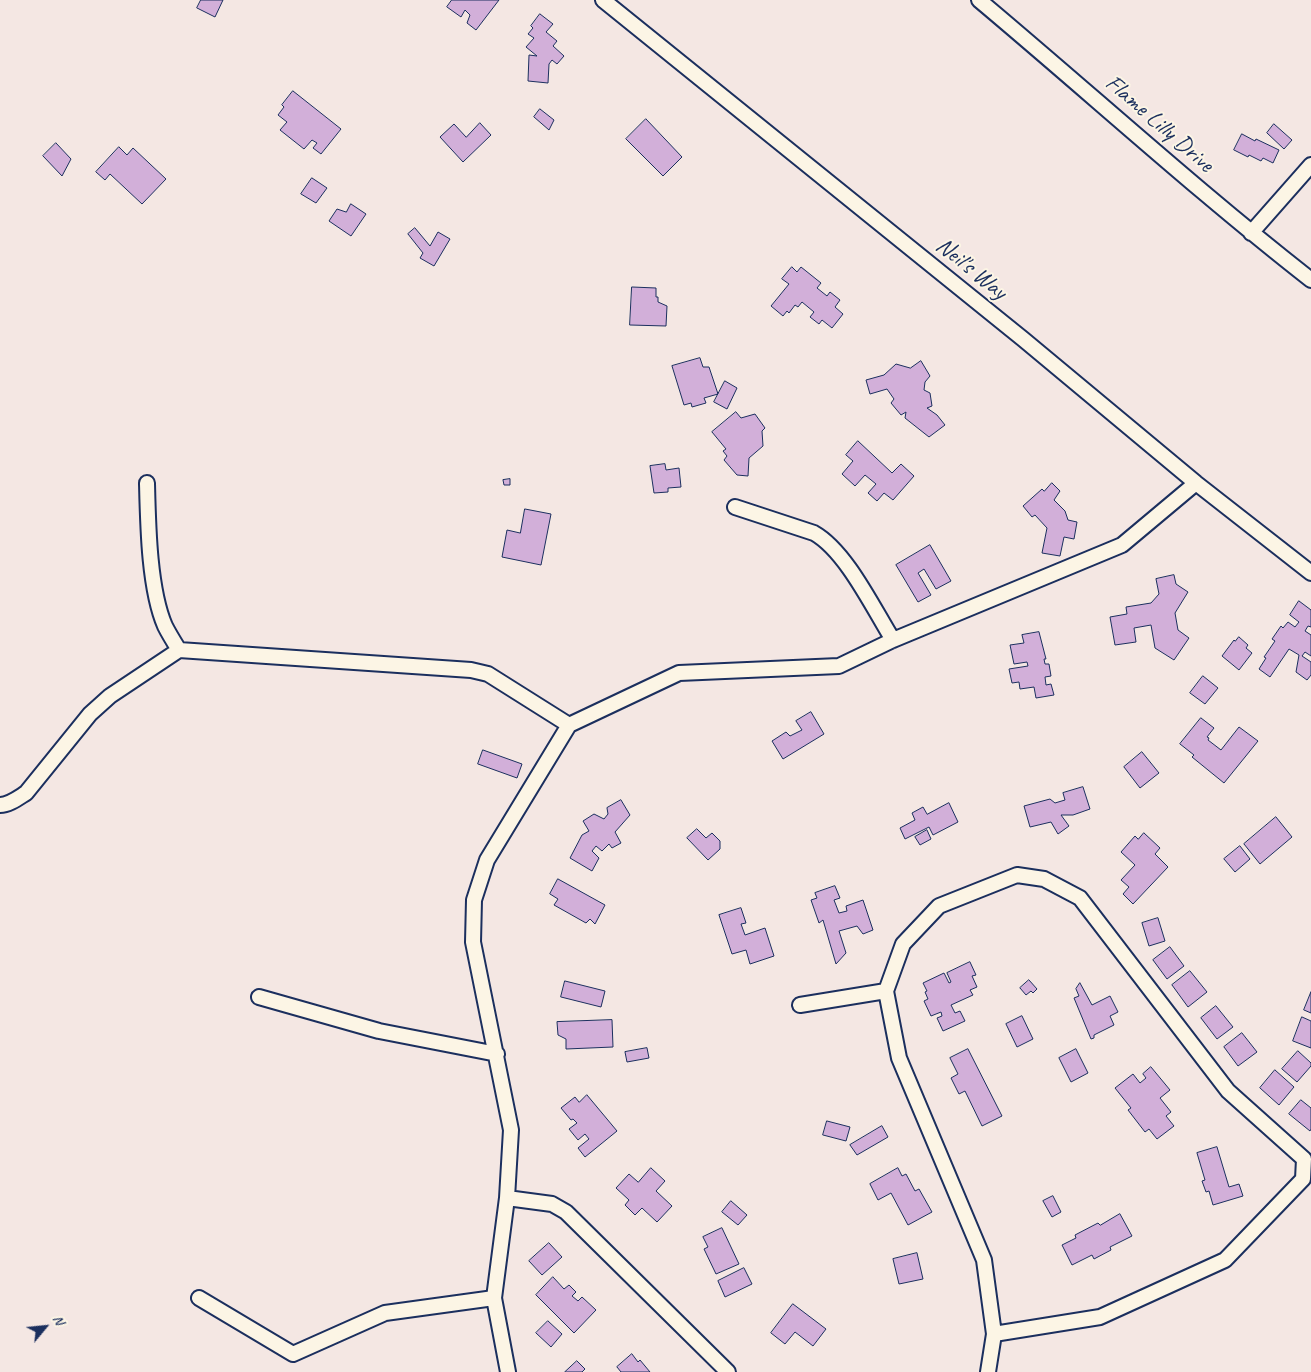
<!DOCTYPE html>
<html>
<head>
<meta charset="utf-8">
<style>
  body { margin:0 }
  #map { position:relative; width:1311px; height:1372px; overflow:hidden; background:#f4e7e3; font-family:Caveat,sans-serif }
  canvas { display:block }
  .north { position:absolute; left:20px; top:1302px; width:50px; height:50px; -webkit-text-stroke:4px #fcf5e5; paint-order:stroke; rotate:62deg; font-size:14px; font-weight:700; line-height:20px; text-align:center; color:#1b2f5e }
  .north::after { content:''; display:block; margin:auto; width:18px; height:22px; background:#1b2f5e; clip-path:polygon(50% 0,100% 100%,50% 72%,0 100%) }
</style>
</head>
<body>
<div id="map">
<canvas width="1311" height="1372"></canvas>
<div class="north">N</div>
</div>
<script>
const ctx = document.querySelector('canvas').getContext('2d');
ctx.lineJoin = 'round';
function fillPath(path, color) { ctx.fillStyle = color; ctx.fill(path, 'evenodd'); }
function stroke(path, color, width, dash) { ctx.strokeStyle = color; ctx.lineWidth = width; ctx.lineCap = dash ? 'butt' : 'round'; ctx.setLineDash(dash || []); ctx.stroke(path); }
function write(font, color, halo, rows, align = 'center') {
  ctx.font = font + ' Caveat,sans-serif'; ctx.lineWidth = 4; ctx.setLineDash([]); ctx.textBaseline = 'middle'; ctx.strokeStyle = halo; ctx.fillStyle = color; for (const [text, x, y, turn = 0] of rows) {
    ctx.save(); ctx.translate(x, y); ctx.rotate((+turn || 0) * Math.PI / 180); ctx.textAlign = isNaN(turn) ? turn : align; if (halo) ctx.strokeText(text, 0, 0); ctx.fillText(text, 0, 0); ctx.restore();
  }
}
const building = new Path2D(`
  M201 0H223L215 17 197 8Z
  M452 0H499L476 30 467 23 470 15 465 10 461 17 447 7Z
  M540 14 553 24 546 32 557 41 553 46 564 56 557 64 552 60 549 64 548 83 528 81 529 55 537 56 526 47 534 38 528 34 533 28 531 26Z
  M293 91 341 129 321 154 313 148 317 143 312 140 304 149 280 130 287 122 278 115 284 107 282 105Z
  M540 109 554 120 549 130 534 117Z
  M646 119 682 157 663 176 626 139Z
  M480 123 491 135 463 162 440 137 454 124 466 137Z
  M1274 124 1292 140 1284 149 1267 133Z
  M1242 134 1255 141 1256 139 1279 150 1273 163 1263 158 1261 161 1249 155 1248 157 1234 150Z
  M56 143 71 159 62 176 43 156Z
  M119 147 127 155 133 148 166 179 142 204 110 174 105 180 96 172Z
  M312 178 327 188 316 203 301 194Z
  M351 204 366 214 351 236 329 221 337 209 346 212Z
  M415 228 430 246 438 232 450 239 434 266 420 258 423 253 408 234Z
  M792 267 797 272 801 267 821 283 817 288 827 296 830 292 840 300 835 307 843 314 832 328 822 320 819 324 810 317 814 312 802 302 798 307 795 305 789 313 787 311 783 316 771 306 789 284 782 279Z
  M632 287 656 288V297H658V302L667 306 666 326 630 325Z
  M700 358 703 367H709L718 394 704 398 706 403 692 407 691 403 684 405 672 366Z
  M921 361 930 376 925 382 924 390 930 393 932 406 927 408 937 415 945 425 929 437 905 418 906 412 901 415 891 403 894 399 887 389 870 394 866 380 884 375 896 364 910 368Z
  M725 381 737 388 727 409 714 402Z
  M736 412 741 418 755 414 765 428 762 431 763 446 749 458 748 476 737 475 724 460 727 456 723 451 726 449 712 432Z
  M858 441 892 473 901 464 914 476 893 500 884 493 877 501 868 493 876 484 865 475 855 486 842 474 853 461 846 455Z
  M665 464 666 470 679 468 681 487 668 488V492L654 493 650 466Z
  M510 479V485H504L503 480Z
  M1052 483 1060 491 1054 500 1065 511 1068 520 1077 522 1074 539 1064 537 1060 556 1042 553 1047 528 1035 515 1032 517 1023 506 1042 489 1044 491Z
  M525 509 551 514 541 565 502 557 507 530 520 533Z
  M930 545 951 581 936 589 924 569 918 573 931 595 918 602 896 565Z
  M1174 575 1176 584 1188 592 1175 613 1178 630 1189 638 1174 660 1155 648 1151 625 1134 628 1136 642 1115 645 1110 617 1127 614 1126 607 1151 603 1159 594 1156 579Z
  M1299 601 1311 610V627L1308 626 1305 631 1311 635V656L1305 652 1302 656 1311 662V675L1307 680 1296 672 1299 655 1289 649 1270 677 1259 669 1266 658 1264 657 1275 641 1272 639 1281 626 1283 628 1288 622 1295 627 1299 622 1290 615Z
  M1039 632 1046 659H1044L1045 664H1049L1051 676 1045 677 1046 685 1051 684 1054 695 1036 698 1034 687 1020 689 1019 682 1012 683 1009 669 1028 666 1027 662 1014 664 1010 645 1024 643 1022 635Z
  M1239 637 1248 645 1246 648 1252 653 1239 670 1222 656 1234 640 1235 641Z
  M1203 676 1218 688 1205 704 1190 693Z
  M811 712 824 734 783 759 772 741 786 732 790 736 802 730 796 721Z
  M1201 718 1214 728 1207 737 1209 738 1208 740 1221 750 1239 727 1258 741 1224 783 1192 757 1194 755 1180 744Z
  M483 750 522 764 517 778 478 764Z
  M1142 752 1159 773 1140 788 1124 767Z
  M1083 787 1090 809 1073 815H1061L1069 826 1058 834 1051 822 1030 827 1024 806 1050 799 1055 803 1065 800 1063 793Z
  M621 800 630 815 615 832 621 843 612 848 609 844 602 851 596 846 592 851 599 858 592 871 570 858 582 835 589 831 583 821 594 814 604 819 608 814 607 808Z
  M949 803 958 822 933 835 929 827 905 839 900 828 915 820 912 813 923 807 927 814Z
  M1276 817 1292 837 1260 864 1244 844Z
  M697 829 706 838 712 833 720 841V849L708 860 687 838Z
  M927 830 931 839 920 845 915 837Z
  M1144 833 1160 848 1155 854 1168 867 1133 904 1123 894 1129 887 1121 880 1135 865 1121 852 1135 836 1138 839Z
  M1240 846 1250 859 1235 872 1224 859Z
  M558 879 605 905 595 924 590 919 586 923 554 905 558 899 550 894Z
  M835 886 840 898 834 900 839 913 847 911 846 906 863 900 873 930 863 934 857 926 839 931 846 953 836 964 823 920 819 923 811 900 817 898 815 893Z
  M741 908 746 923 741 924 745 935 765 928 774 956 750 964 746 950 732 954 719 915Z
  M1158 918 1165 941 1149 946 1142 923Z
  M1170 947 1184 966 1167 979 1153 960Z
  M970 962 976 975 972 976 977 987 970 990 973 995 951 1005 955 1013 960 1011 965 1021 943 1031 937 1018 942 1016 941 1012 931 1016 924 1001 928 999 925 992 927 991 923 983 944 973 949 983 951 982 947 973Z
  M1190 971 1207 992 1188 1007 1172 985Z
  M1029 980 1037 989 1033 993 1031 991 1026 995 1020 988Z
  M565 981 605 991 601 1007 561 997Z
  M1080 983 1092 1005 1110 996 1118 1012 1110 1016 1114 1025 1094 1035V1038L1091 1039 1074 998 1079 996 1076 989Z
  M1311 992V1013L1304 1010Z
  M1216 1006 1233 1027 1217 1039 1201 1018Z
  M1022 1016 1033 1039 1017 1047 1006 1024Z
  M1302 1017 1311 1021V1048L1293 1041Z
  M612 1020 613 1047 566 1049V1039L558 1035 557 1022Z
  M1242 1033 1257 1052 1238 1066 1224 1047Z
  M647 1048 649 1058 627 1062 625 1052Z
  M968 1049 1002 1116 982 1126 965 1091 959 1094 951 1078 958 1074 950 1058Z
  M1076 1049 1088 1073 1071 1082 1059 1058Z
  M1298 1051 1311 1063V1066L1297 1082 1282 1069Z
  M1151 1067 1170 1090 1160 1098 1171 1112 1166 1116 1174 1126 1157 1139 1149 1129 1145 1132 1128 1110 1131 1108 1115 1088 1133 1074 1140 1083 1146 1078 1143 1074Z
  M1275 1070 1294 1087 1279 1105 1260 1088Z
  M587 1095 617 1131 585 1157 578 1148 589 1139 585 1134 578 1140 569 1129 577 1123 573 1119 571 1120 561 1108 575 1097 579 1102Z
  M1301 1100 1311 1108V1129L1310 1131 1289 1114Z
  M827 1121 850 1127 846 1141 823 1135Z
  M882 1126 888 1137 857 1155 850 1145Z
  M1217 1147 1229 1187 1239 1184 1243 1196 1213 1205 1209 1191 1206 1192 1202 1181 1205 1180 1197 1153Z
  M651 1168 665 1181 656 1191 672 1206 657 1222 642 1208 635 1215 625 1205 629 1200 616 1188 629 1174 638 1182Z
  M898 1168 902 1176 906 1174 915 1191 919 1189 932 1212 908 1225 891 1193 878 1200 870 1184Z
  M1053 1196 1061 1212 1052 1217 1043 1201Z
  M731 1201 747 1215 738 1225 722 1212Z
  M1120 1214 1132 1236 1110 1247 1111 1250 1094 1259 1092 1255 1072 1265 1062 1245 1076 1238 1075 1235 1098 1223 1100 1225Z
  M722 1228 739 1264 716 1274 704 1249 708 1247 703 1237Z
  M549 1243 562 1257 542 1275 529 1261Z
  M917 1253 923 1279 899 1284 893 1259Z
  M744 1268 752 1284 725 1297 718 1281Z
  M553 1277 564 1289 569 1285 576 1292 572 1296 578 1301 582 1297 596 1310 574 1333 536 1295Z
  M793 1304 826 1329 813 1346 795 1332 785 1344 771 1333Z
  M548 1321 562 1334 551 1347 536 1333Z
  M632 1354 638 1362 640 1360 650 1372H621L617 1367Z
  M577 1361 585 1369 582 1372H565Z`);
const minor = new Path2D(`
  M603 0 1023 339 1196 483 1311 573
  M979 0C1090 93 1197 191 1311 280
  M1251 233 1311 165
  M147 483C148 525 149 589 165 626 169 634 174 642 179 650
  M735 507 814 533C846 551 873 608 893 640
  M0 805C9 805 18 798 26 793L90 714 110 696 179 650 471 670 488 674 569 725
  M259 997 379 1031 497 1054
  M800 1005 886 991
  M507 1198 552 1204 566 1212 728 1372
  M199 1298 293 1354 385 1313 494 1298
  M508 1372 494 1298 507 1198 511 1130 473 942 474 900 487 860 569 725 679 673 839 666 893 640 1122 545 1196 483
  M988 1372 994 1334 984 1260 899 1058 886 991 903 944 939 906 1017 875 1044 879 1080 898 1228 1091 1304 1159 1303 1179 1225 1260 1100 1317 994 1334`);
const streetNames = [
  ["Flame Lilly Drive",1159,124,41],
  ["Neil's Way",971,269,39]
];
fillPath(building, '#d2afd9');
stroke(building, '#1b2f5e', 1);
stroke(minor, '#1b2f5e', 18);
stroke(minor, '#fcf5e5', 14);
write('24px', '#1b2f5e', '#fcf5e5', streetNames);
</script>
</body>
</html>
